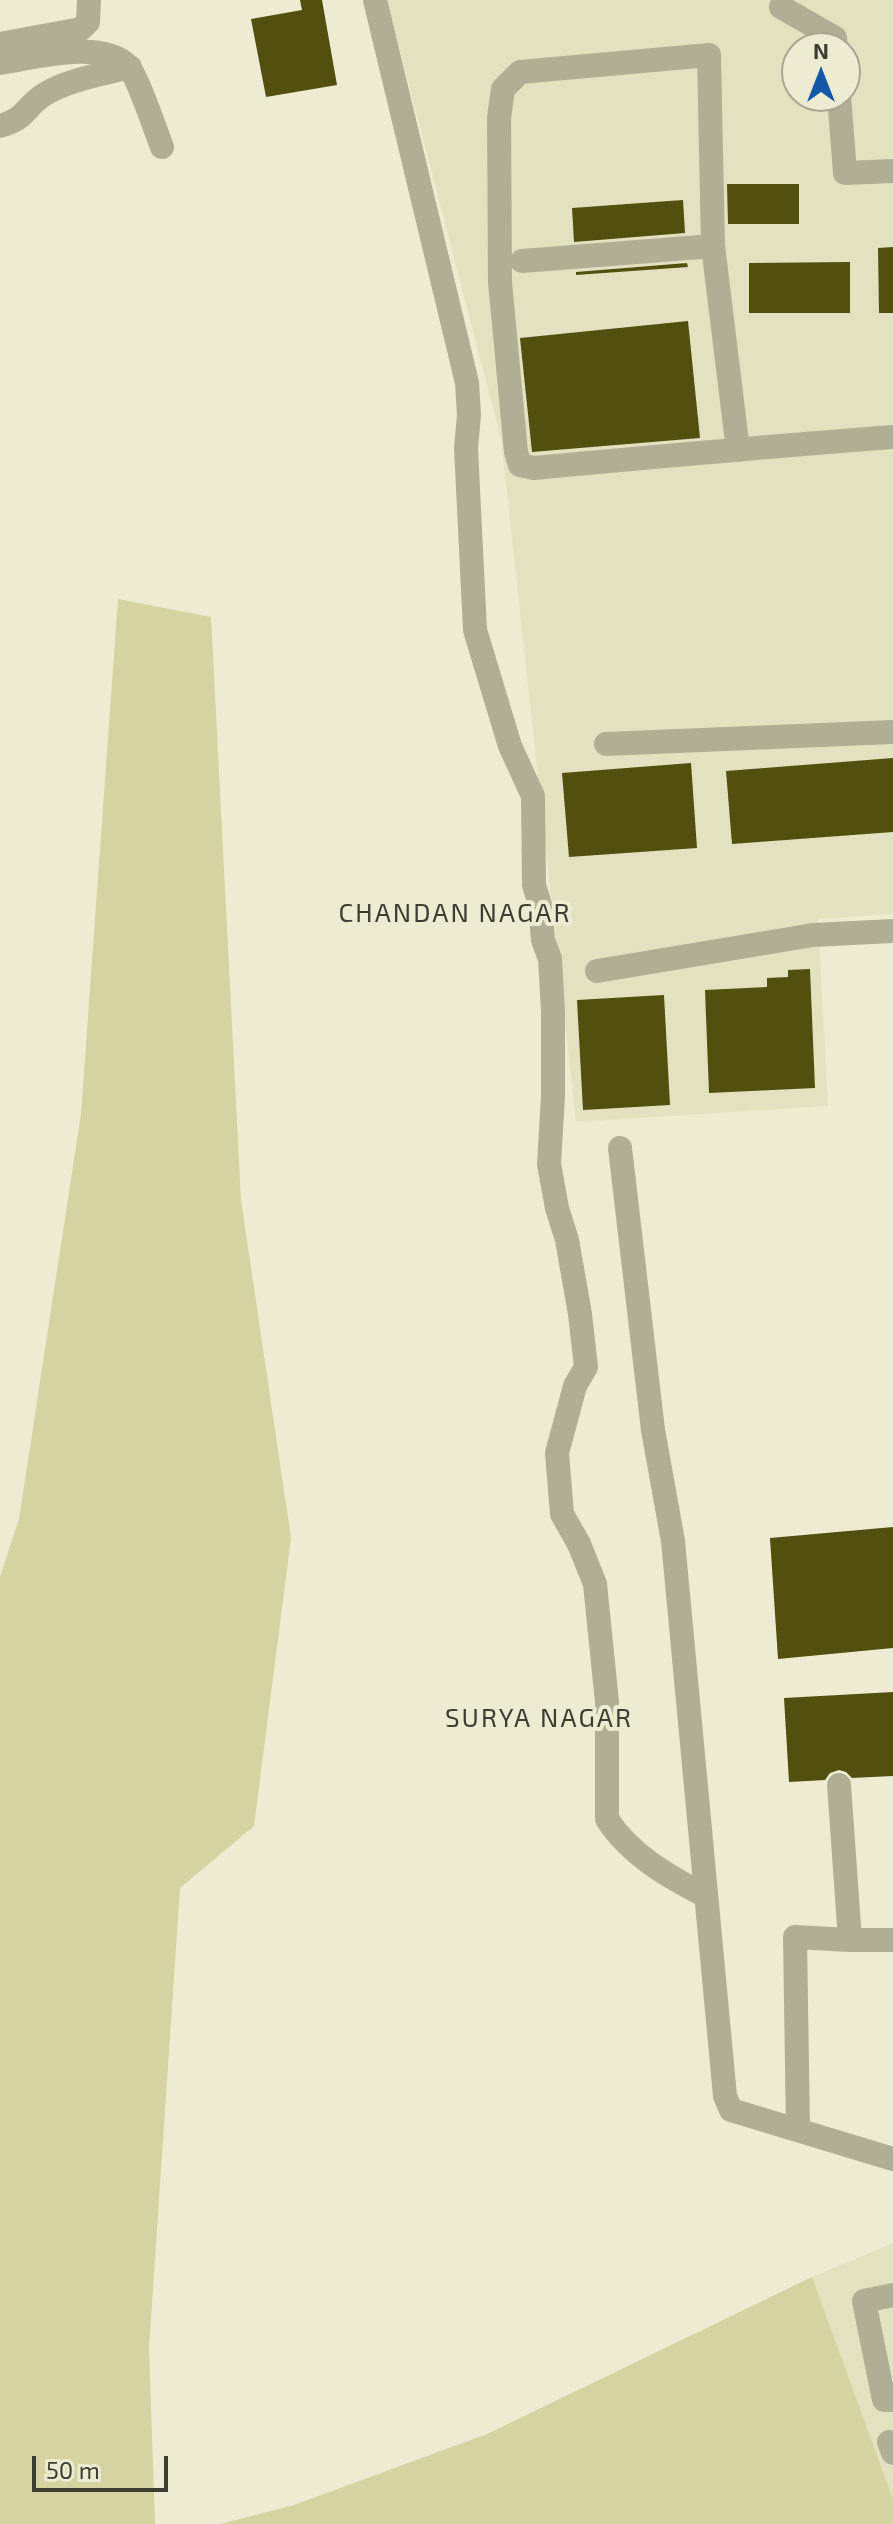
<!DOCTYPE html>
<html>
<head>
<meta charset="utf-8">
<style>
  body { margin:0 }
  #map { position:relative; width:893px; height:2524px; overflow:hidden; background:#edecd2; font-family:"Exo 2",sans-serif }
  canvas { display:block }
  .north { position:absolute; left:781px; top:32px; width:80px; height:80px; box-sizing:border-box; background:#edecd2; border:2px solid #a7a692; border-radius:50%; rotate:0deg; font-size:22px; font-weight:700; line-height:32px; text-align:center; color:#3d3d32 }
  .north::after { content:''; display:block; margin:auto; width:28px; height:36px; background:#1357a7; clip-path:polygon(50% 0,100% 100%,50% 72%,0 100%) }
  .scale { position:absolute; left:32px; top:2456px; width:136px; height:36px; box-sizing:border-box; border:4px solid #3d3d32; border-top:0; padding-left:10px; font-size:24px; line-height:28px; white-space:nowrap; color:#3d3d32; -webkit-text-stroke:6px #edecd2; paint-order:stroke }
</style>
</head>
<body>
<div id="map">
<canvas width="893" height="2524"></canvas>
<div class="north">N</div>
<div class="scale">50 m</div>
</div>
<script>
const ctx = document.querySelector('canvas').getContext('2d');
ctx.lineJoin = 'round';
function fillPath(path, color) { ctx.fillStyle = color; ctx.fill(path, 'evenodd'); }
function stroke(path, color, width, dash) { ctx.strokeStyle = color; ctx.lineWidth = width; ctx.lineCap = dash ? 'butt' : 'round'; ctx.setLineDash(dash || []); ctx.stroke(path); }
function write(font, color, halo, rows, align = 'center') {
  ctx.font = font + ' "Exo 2",sans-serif'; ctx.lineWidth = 8; ctx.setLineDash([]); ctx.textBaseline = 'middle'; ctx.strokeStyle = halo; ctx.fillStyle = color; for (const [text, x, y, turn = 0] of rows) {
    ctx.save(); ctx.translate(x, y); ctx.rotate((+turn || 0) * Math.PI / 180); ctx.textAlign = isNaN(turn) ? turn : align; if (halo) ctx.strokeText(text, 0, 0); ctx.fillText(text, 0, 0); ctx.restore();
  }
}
const built = new Path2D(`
  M387 0H893V914L818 919 828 1106 576 1122 501 439ZM797 48H845V96H797Z
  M893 2243V2499L812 2277Z`);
const green = new Path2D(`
  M118 599 211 617 241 1200 291 1538 254 1826 180 1888 149 2348 155 2524H0V1577L19 1519 81 1114Z
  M812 2277 893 2499V2524H220L294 2505 487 2434Z`);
const building = new Path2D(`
  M300 0H322L337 85 266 97 251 19 302 10Z
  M727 184H799V224H728Z
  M683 200 685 233 574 242 572 208Z
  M893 247V313H879L878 248Z
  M850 262V313H749V263Z
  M687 263 688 267 576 275V272Z
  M688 321 700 438 532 452 520 338Z
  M893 758V832L732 844 726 771Z
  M691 763 697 848 569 857 562 773Z
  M810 969 815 1088 709 1093 705 990 767 987V978L788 977V970Z
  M664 995 670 1105 583 1110 577 1000Z
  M893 1527V1648L778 1659 770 1538Z
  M893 1692V1776L852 1778 846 1772 839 1770 830 1773 825 1780 789 1782 784 1698Z`);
const minor = new Path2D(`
  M375 0 467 383 469 415 466 448 475 630 510 746 533 796 534 885 540 905 543 940 550 959 553 1011V1096L549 1164 557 1208 567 1240 580 1314 586 1367 575 1386 557 1453 562 1514 579 1544 595 1584 607 1702V1819C630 1855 669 1877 706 1896
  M781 7 835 38 836 48
  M0 44 81 29 88 22 89 0
  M0 63C33 58 102 39 128 66 137 75 156 132 162 147
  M839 96 845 173 893 171
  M0 126C27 119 24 107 45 94 67 80 104 74 130 67
  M522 261 713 246
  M738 450 713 246 709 55 520 72 503 89 499 118 500 282 516 452 520 465 534 468C653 457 773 446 893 437
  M606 744 893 732
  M597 971 813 935 893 931
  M620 1148 653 1430 673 1541 725 2096 731 2110 893 2159
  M850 1940H893
  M798 2130 795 1937 850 1940 839 1785
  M893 2295 864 2301 884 2400H893
  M889 2442 893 2453`);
const neighbourhoodNames = [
  ["CHANDAN NAGAR",455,913],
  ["SURYA NAGAR",539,1718]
];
fillPath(built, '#e3e2c0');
fillPath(green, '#d5d3a1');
fillPath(building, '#524f0f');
stroke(minor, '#b0af95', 24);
ctx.letterSpacing = '2px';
write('26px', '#3d3d32', '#edecd2', neighbourhoodNames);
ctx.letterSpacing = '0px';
</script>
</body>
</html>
